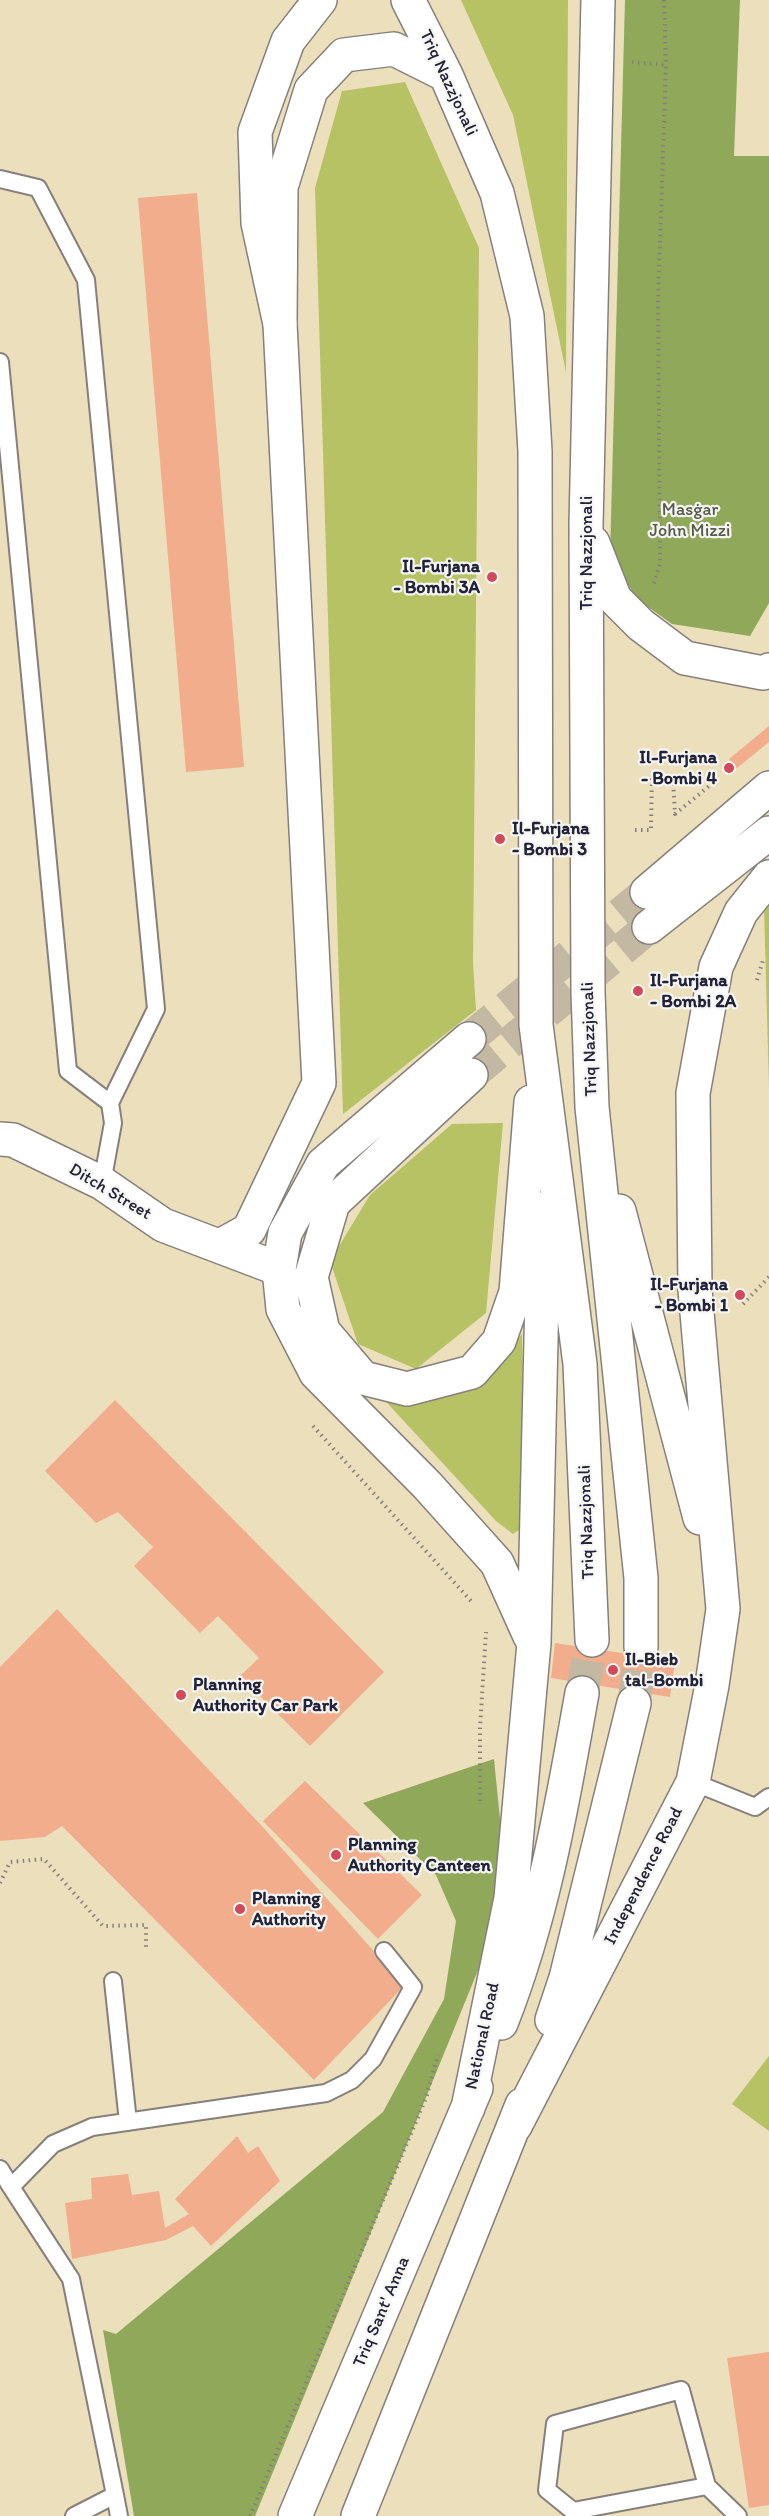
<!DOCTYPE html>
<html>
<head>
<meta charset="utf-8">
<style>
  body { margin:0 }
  canvas { display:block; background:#ebdfbc }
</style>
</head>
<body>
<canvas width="769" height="2516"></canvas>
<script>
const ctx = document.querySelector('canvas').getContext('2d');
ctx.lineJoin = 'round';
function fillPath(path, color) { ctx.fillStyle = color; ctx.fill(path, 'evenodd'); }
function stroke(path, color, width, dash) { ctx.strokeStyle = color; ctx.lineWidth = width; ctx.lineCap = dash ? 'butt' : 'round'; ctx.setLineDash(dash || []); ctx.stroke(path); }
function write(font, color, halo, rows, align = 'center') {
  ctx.font = font + ' Itim,sans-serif'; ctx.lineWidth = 4.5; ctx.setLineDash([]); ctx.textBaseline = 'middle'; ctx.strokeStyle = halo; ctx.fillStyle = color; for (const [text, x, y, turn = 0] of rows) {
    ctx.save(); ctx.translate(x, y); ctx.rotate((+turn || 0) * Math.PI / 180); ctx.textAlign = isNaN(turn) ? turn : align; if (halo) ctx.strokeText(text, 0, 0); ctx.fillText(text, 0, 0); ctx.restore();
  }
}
const green = new Path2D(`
  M461 0H568L566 372 513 115Z
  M405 82 479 248 473 963 476 1010 343 1114 315 188 342 91Z
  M769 903V1088L764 907Z
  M503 1123 486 1313 416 1369 358 1344 330 1261 370 1195 452 1124Z
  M522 1334 525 1526 513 1534 496 1521 378 1393 427 1399 474 1390Z
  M769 2056V2131L732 2104Z`);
const forest = new Path2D(`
  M625 0H740L734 156H769V603L750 636 672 624 637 599 610 555Z
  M494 1759 505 1869 483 1958 255 2516H134L103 2330 116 2334 383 2112 444 1999 456 1921 436 1875 363 1803Z`);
const building = new Path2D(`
  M197 193 244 767 186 772 138 198Z
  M769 726V742L737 768 729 759Z
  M115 1400 384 1672 310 1746 240 1676 259 1658 218 1616 200 1633 134 1566 153 1547 118 1512 96 1523 45 1471Z
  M57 1609 260 1824 397 1977 402 1988 314 2080 62 1826 45 1837 0 1841V1667Z
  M555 1643 675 1661 670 1697 551 1678Z
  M305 1781 422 1895 378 1939 263 1821Z
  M237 2136 248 2153 258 2146 280 2181 211 2246 193 2226 166 2240 72 2259 65 2203 92 2199 91 2178 128 2174 132 2195 159 2191 165 2228 189 2214 175 2199Z
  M769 2352V2505L749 2508 727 2358Z`);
const trunkTunnel = new Path2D(`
  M469 1039 647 892
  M471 1075 649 927
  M582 1693 592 1640
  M634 1703 641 1647`);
const path = new Path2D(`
  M664 0 666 65
  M632 62 666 65 658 301 660 564 653 586
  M635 830H651L652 777 673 778 675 814 713 783
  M757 980 764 957
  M743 1304 769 1277
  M313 1426 471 1601
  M480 1801V1728L486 1632
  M0 1883 10 1862 44 1859 103 1926 146 1925V1950
  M250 2516 426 2098 438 2055`);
const service = new Path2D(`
  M0 179 38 188 86 280 156 1009 110 1103 113 1123 102 1183
  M0 362 68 1071 110 1103
  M693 1782 755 1807 769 1797
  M113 1981 128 2122
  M0 2169 11 2187
  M707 2486 573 2511 547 2490 555 2424 681 2390 707 2486 738 2516
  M115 2495 119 2516
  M74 2516 115 2495 71 2279 11 2187 53 2144 92 2127 326 2093 352 2080 373 2059 413 1987 384 1951`);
const minor = new Path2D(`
  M0 1139 13 1140 102 1183 163 1225 279 1269
  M220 1246 249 1230 319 1083 280 324 258 223 255 132 288 41 320 0`);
const trunk = new Path2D(`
  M408 0 446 75 497 193 527 316 535 451 536 1025 580 1364 592 1640
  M598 0 586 525 588 992 592 1107 641 1578V1647
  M280 324 281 187 311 90 344 55 394 49 446 75
  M593 543 615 599 641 625 685 658 763 673 769 670
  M647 892 769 788
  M649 927 769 833
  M469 1039 323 1164 285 1233 279 1269 283 1309 316 1373 427 1485 497 1563 530 1636
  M471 1075 333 1203 311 1277 323 1331 363 1378 407 1389 472 1372 499 1341 516 1292 531 1102
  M619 1211 700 1518
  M552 2020 566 1978 634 1703
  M501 2023C543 1917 562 1806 582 1693
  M468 2108 511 1898 534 1643 544 1209
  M515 2126 693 1782 712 1685 723 1609 695 1290 693 1093 716 967 741 912 769 877
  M295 2516 476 2088
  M358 2516 522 2105`);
const markers = [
  [492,577,6,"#d1495b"],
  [729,768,6,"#d1495b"],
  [500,839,6,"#d1495b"],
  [638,991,6,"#d1495b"],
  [740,1295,6,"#d1495b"],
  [613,1670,6,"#d1495b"],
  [181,1695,6,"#d1495b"],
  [336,1855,6,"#d1495b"],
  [240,1909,6,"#d1495b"]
];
const streetNames = [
  ["Triq Nazzjonali",448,83,65],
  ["Triq Nazzjonali",587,553,-90],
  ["Triq Nazzjonali",590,1039,-92],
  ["Ditch Street",110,1192,31],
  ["Triq Nazzjonali",587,1522,-92],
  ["Independence Road",644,1876,-63],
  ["National Road",483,2036,-78],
  ["Triq Sant' Anna",382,2312,-67]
];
const parkNames = [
  ["Masġar",690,510],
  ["John Mizzi",690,531]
];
const poiNames = [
  ["Il-Furjana",480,567,"right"],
  ["- Bombi 3A",480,588,"right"],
  ["Il-Furjana",717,758,"right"],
  ["- Bombi 4",717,779,"right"],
  ["Il-Furjana",512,829],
  ["- Bombi 3",512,850],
  ["Il-Furjana",650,981],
  ["- Bombi 2A",650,1002],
  ["Il-Furjana",728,1285,"right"],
  ["- Bombi 1",728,1306,"right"],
  ["Il-Bieb",625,1660],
  ["tal-Bombi",625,1681],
  ["Planning",193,1685],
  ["Authority Car Park",193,1706],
  ["Planning",348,1845],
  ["Authority Canteen",348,1866],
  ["Planning",252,1899],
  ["Authority",252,1920]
];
fillPath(green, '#b6c264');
fillPath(forest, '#90a85a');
fillPath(building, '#f2ad8d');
stroke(trunkTunnel, '#c3b9a2', 33, [33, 16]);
stroke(service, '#86807c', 20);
stroke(minor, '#86807c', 36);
stroke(trunk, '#86807c', 36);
stroke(path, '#86807c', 4, [1.5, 4.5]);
stroke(service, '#fff', 16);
stroke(minor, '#fff', 33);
stroke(trunk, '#fff', 33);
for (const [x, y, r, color] of markers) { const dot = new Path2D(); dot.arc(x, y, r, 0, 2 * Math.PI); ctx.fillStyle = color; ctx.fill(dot); stroke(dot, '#f6f6f2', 2); }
write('18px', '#22223b', '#f6f6f2', streetNames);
write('18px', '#565a49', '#f6f6f2', parkNames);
write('bold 18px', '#22223b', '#f6f6f2', poiNames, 'left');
</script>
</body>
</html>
